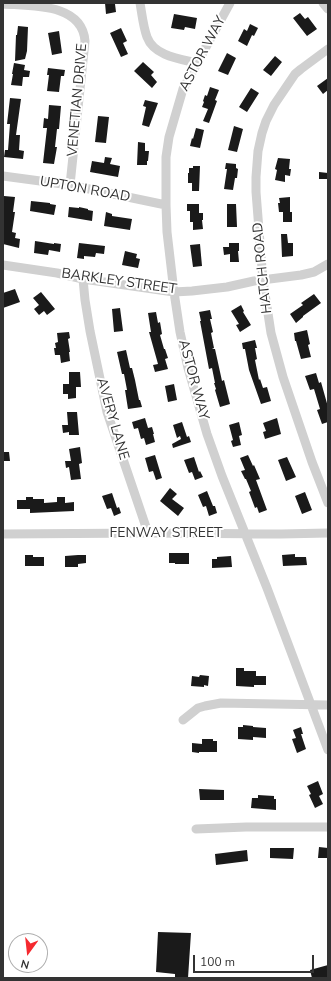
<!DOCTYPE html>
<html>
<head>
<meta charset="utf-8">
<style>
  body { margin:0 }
  #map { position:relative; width:331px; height:981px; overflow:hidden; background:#fff; font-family:"Nunito Sans",sans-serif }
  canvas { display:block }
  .frame { position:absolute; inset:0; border:4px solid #333; pointer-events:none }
  .north { position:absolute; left:8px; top:933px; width:40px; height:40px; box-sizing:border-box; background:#fff; border:1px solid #adadad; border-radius:50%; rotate:195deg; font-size:11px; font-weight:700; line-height:16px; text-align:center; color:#333 }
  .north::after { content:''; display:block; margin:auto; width:14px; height:18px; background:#f5292f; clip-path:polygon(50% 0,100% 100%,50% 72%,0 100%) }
  .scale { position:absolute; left:193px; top:955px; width:121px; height:18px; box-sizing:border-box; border:2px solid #333; border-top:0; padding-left:5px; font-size:12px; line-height:14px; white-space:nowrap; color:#333; -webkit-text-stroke:3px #fff; paint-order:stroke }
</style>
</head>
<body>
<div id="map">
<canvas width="331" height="981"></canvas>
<div class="frame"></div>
<div class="north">N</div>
<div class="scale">100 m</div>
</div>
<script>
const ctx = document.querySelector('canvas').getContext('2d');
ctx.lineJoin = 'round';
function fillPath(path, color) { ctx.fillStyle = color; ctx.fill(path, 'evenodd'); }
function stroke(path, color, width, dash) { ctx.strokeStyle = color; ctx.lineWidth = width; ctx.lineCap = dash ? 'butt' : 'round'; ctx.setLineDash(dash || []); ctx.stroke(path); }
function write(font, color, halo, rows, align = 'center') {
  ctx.font = font + ' "Nunito Sans",sans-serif'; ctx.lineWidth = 4; ctx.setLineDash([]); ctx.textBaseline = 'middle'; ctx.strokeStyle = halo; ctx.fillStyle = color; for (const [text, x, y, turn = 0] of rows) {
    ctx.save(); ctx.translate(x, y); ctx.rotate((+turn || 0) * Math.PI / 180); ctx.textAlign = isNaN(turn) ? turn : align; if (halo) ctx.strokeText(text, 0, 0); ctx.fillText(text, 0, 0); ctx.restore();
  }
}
const building = new Path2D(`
  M105 3H113V4H115L116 12 106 14Z
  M300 13 305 19 308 17 317 29 307 36 293 18Z
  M174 14 197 18 195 29 185 27 184 30 171 28Z
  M250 24 258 28 254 36 252 35 247 46 238 41 244 29 247 31Z
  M18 26 28 27 27 51 25 59 15 61 16 35H17Z
  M121 28 127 41 123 43 128 54 121 57 110 33Z
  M59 31 62 53 52 55 48 33Z
  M227 53 236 58 228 75 218 71Z
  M275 56 282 62 271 76 263 70Z
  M143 62 154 72 151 75 157 82 152 88 134 71Z
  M14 63 25 65 24 70 30 71 29 77H23L22 86 11 85 13 74H12Z
  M48 68 65 70 64 76H61L59 92 47 91 49 75H47Z
  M328 78V90L323 94 317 86Z
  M210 87 219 90 215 100 217 101 209 123 203 121 208 109 202 107 204 102 203 101 205 95 207 96Z
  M251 88 259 93 247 112 239 107Z
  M10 98 21 99 16 135H20L19 150 24 151 23 159 4 157 5 150H8L10 124H7Z
  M145 100 158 103 149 127 142 125 146 107 143 106Z
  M49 105 61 106 59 129H57L55 147H57L54 164 43 163 47 128H43L44 118 48 119Z
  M98 116 109 117 106 143 95 142Z
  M234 126 243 129 237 152 228 150Z
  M196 128 204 130 200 148 190 146 192 138 193 139Z
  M138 142 145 143V151H149L148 161H147V165H137Z
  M105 157 112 158 110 164 120 166 118 177 90 172 92 161 104 163Z
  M278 158 290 159 289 169H291L290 176 285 175V182L275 180 277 170 275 169Z
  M226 163 236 164V168L238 169 237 178H235L233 190 224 189 227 169H225Z
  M193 166H200L199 191H192V183H188V173H189V168H193Z
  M319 172 328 173V179H319Z
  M4 196 15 197 13 212H15L12 232 16 233 15 238 20 239 19 248 3 244Z
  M290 197V212H292V222H283V212H279L278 203H280L279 198Z
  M31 201 50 203V204L56 205 54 215 30 211Z
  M187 204H199V213H203V220H202L203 229 193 230V222H190V211H187Z
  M227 204H236L237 227H227Z
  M69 207 79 208V207L88 209V210L93 211 92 221 68 217Z
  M106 212 112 214V216L132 219 130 230 104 226Z
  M281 234H287L288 243H293V256L282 257Z
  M35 241 54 244V243L61 244 60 252 49 250 48 255 34 253Z
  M79 243 105 246 104 254 96 253 95 257 84 256V259L77 258Z
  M229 243H239V251H238L239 262H230V254L224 255 223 247H229Z
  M200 244 202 266 193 267 190 245Z
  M125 251 137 254 136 258 140 259 138 268 122 265Z
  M15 289 20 302 3 308V293Z
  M41 292 55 309 47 315 44 311 39 315 34 309 39 305 33 298Z
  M314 294 321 303 303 316V317L296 323 290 314 303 305 301 303Z
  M241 305 244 311 243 312 251 325 240 332 236 325 239 324 231 311Z
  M120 308 123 331 114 332 112 309Z
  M210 310 212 319H210L213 332 211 333 214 348 212 349H215L222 381 224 380 230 404 220 407 215 390 216 389 214 383H215L212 368 209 369 200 321H201L199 312Z
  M156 312 158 323 160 322 162 334 160 335 164 349H165L168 358 165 359 168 369 155 372 153 365 158 364 149 332H151L148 313Z
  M307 330 310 344 308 345 311 357 301 359 296 341H295L294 333Z
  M69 332 70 338 68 339 70 352H69L70 361 61 363 60 355H55L54 348H56L55 343 58 342 57 333Z
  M255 340 257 348H255L257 359 255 360 259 380 260 379 263 388 267 387 271 401 261 404 249 370 245 349H243L242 343Z
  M126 350 130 368H132L135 380 139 400H140L142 407 128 409 125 390H127L124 374H122L117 352Z
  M69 372H80L81 387H76V398L68 399V394H63V384H69Z
  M316 373 319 383 321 382 328 407V422L322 424 317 410 320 409 314 389 310 390 305 376Z
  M174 384 177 400 168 402 165 386Z
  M67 412H77L79 435H69V432L63 433 62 425H68Z
  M145 418 148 428 152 427 154 434H153L155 442 146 445 144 438 141 439 138 428 134 429 132 422Z
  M277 418 281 434 265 439 263 432 266 431 263 423Z
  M182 422 187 437 189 436 191 442 173 448 172 444 181 439 180 436 177 438 173 425Z
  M239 422 242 435 239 436 241 445 233 447 231 441 233 440 229 425Z
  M80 447 82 463 79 464 81 479 71 480 69 467 66 468 65 461H71L69 449Z
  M3 452H9L10 461H3Z
  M155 455 162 478 156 480 153 471 149 472 145 458Z
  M248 455 253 466 254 465 260 479 256 480 267 510 259 513 257 507 255 508 249 492 251 491 246 479H245L241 471 245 470 240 458Z
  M194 457 199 472 200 471 203 477 195 480 192 472 189 473 184 460Z
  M287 457 296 477 286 481 278 460Z
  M170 488 177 494 172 499 184 508 178 516 160 501Z
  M207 491 213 506H215L217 513 209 516 206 506 203 507 198 495Z
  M305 492 312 510 302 514 295 496Z
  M112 493 117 508 119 507 121 513 114 516 111 508 107 509 102 496Z
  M26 497H33V499H44V503L57 502V497H65V503L74 502V511L30 513V509H17V500H26Z
  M169 553H189V564H175V563H169Z
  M295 554V557H306L307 565 283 566 282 555Z
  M25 555H33V557H44V566H25Z
  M78 555H86V563L78 564V567H65V556Z
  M231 556 232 567 212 568V559H217V557Z
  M236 668H244V671H256V676H266V685H254V687L236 686Z
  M200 675 209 676 208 686 204 685V687L191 686 192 676 199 677Z
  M243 725 253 726V727L266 728V738L253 737V740L238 739V727H243Z
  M301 727 303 734H301L306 749 297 753 292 739 296 738 293 730Z
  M202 739H213V741H217V752H199V753L192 752V743L202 744Z
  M318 781 323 794 319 796 323 804 315 808 309 795 311 794 307 786Z
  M199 789 224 790V800H200Z
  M258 795 274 796V799H276V810L251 808 252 798H258Z
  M319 847 328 848V858H318Z
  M270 848H294L293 859 270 858Z
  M247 850 248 861 216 865 215 854Z
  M158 932 191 933 188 978H175V974L156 972Z
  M328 965V978H312L310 970Z`);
const minor = new Path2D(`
  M140 3C142 14 143 26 147 37 154 56 180 59 197 63
  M230 3 183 89 169 137 166 157V205L167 232 174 292 180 332 188 368 207 434 222 476 267 588 328 750
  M323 3 328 9
  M3 4C31 6 82 3 85 41L70 185
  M328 49 301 69 295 74 274 105 266 121 262 133 258 151 256 177V192L263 281 271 333 283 377 312 462 328 503
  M3 176 70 185 166 205
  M3 265 57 273 83 279 174 292 192 291 227 287 254 281 301 275 314 272 328 264
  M83 279 85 300 90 331 107 412 148 533
  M3 534 148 533 281 534 328 533
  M183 720 198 708 205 706 221 703 328 705
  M196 829 246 827H328`);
const streetNames = [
  ["ASTOR WAY",203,54,-62],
  ["VENETIAN DRIVE",78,100,-85],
  ["UPTON ROAD",85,190,10],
  ["HATCH ROAD",263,268,-96],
  ["BARKLEY STREET",119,282,8],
  ["ASTOR WAY",193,380,75],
  ["AVERY LANE",112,419,74],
  ["FENWAY STREET",166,534]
];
fillPath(building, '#1a1a1a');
stroke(minor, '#d0d0d0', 9);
write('14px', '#333', '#fff', streetNames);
</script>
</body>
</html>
